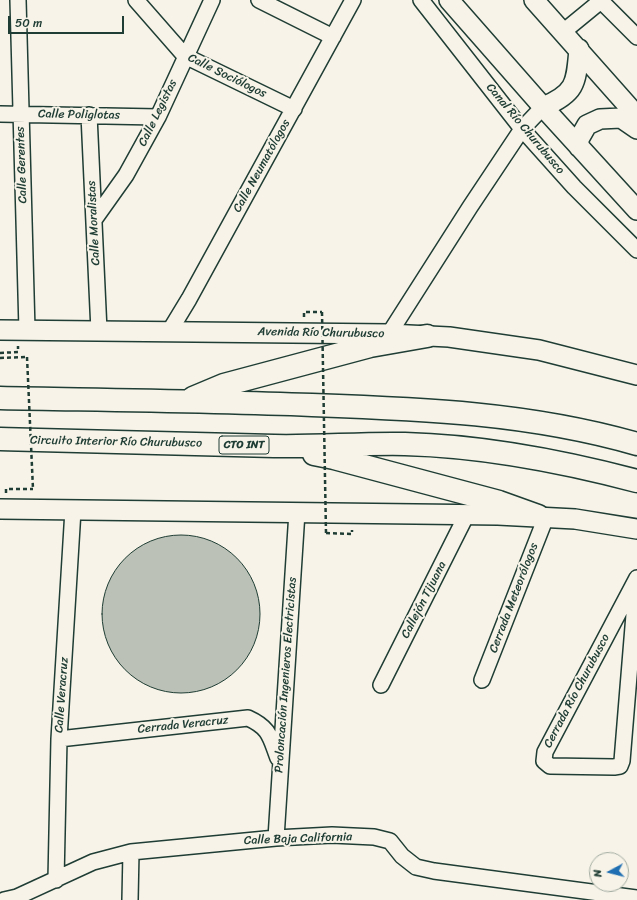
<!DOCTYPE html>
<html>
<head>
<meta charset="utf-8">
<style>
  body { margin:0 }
  #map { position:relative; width:637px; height:900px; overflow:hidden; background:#f7f3e8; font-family:Sriracha,sans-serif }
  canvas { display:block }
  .north { position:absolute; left:589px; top:852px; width:40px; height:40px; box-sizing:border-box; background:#f7f3e8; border:1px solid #a1aaa0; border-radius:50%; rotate:263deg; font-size:11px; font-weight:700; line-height:16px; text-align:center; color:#1f3d34 }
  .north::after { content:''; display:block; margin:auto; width:14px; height:18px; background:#1f6fb2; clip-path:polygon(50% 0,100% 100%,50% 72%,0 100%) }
  .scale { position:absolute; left:8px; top:16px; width:116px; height:18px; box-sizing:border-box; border:2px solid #1f3d34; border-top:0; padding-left:5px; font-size:12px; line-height:14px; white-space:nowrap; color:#1f3d34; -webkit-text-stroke:3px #f7f3e8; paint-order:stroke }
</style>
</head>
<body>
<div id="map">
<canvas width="637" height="900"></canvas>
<div class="north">N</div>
<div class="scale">50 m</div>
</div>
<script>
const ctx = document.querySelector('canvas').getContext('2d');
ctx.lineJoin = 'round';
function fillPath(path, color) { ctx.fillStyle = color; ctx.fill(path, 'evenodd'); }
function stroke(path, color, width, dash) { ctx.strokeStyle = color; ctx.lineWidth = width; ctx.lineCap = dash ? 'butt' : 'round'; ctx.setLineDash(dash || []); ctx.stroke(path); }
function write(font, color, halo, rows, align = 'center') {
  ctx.font = font + ' Sriracha,sans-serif'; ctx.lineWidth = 4; ctx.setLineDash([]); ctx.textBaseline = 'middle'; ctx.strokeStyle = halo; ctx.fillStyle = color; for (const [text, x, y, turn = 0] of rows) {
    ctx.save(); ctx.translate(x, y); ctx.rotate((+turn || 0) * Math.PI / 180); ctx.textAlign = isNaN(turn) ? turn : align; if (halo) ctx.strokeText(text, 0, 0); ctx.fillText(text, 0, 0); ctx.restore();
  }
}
const building = new Path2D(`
  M102 614a79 79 0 1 1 158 0a79 79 0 1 1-158 0Z`);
const path = new Path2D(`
  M304 317V312H322
  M0 353 18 352V346
  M0 358 27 357
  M6 493V489H33
  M326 533 352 534V530`);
const minor = new Path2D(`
  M18 0 27 330
  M136 0 185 56 294 109
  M259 0 333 37
  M421 0 522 129 574 187 637 250
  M601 1 637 37
  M563 32 602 0
  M0 114 158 117
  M89 115 99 331
  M94 220 126 175 158 117 212 0
  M169 332 189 299 353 0
  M389 334 470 207 522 129 543 107
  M637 578 545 752 544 761 550 766 614 767 620 766 622 761 637 578
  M482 680 546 517
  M381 685 467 514
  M59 739 248 718C270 728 270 737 278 758
  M276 838 297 512
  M56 880 59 739 73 510
  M4 900 17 897 93 862 131 852 276 838 332 835 374 837 390 841 402 856 416 867 434 871 637 898
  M130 900 131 852`);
const major = new Path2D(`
  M449 0 543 107 637 210
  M534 0 637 116
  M543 107C577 93 576 82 579 49
  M579 147V139L587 125 600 119 621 118 637 129
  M0 330 389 334 449 337 539 350 637 375
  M0 509 498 515 575 519 637 529`);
const highway = new Path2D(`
  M0 398C104 400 208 401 312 405 422 409 530 413 637 444
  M193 398 224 385 370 346 427 336
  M0 439C91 442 182 444 274 446 317 447 361 443 405 444 484 446 561 461 637 481
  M314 454 334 458 499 502 538 516`);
const pathBridge = new Path2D(`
  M322 312 326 533
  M27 357 33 489`);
const shields = [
  [244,445,50]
];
const shieldNames = [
  ["CTO INT",244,445]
];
const streetNames = [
  ["Calle Sociólogos",227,76,26],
  ["Calle Legistas",158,113,-64],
  ["Calle Poliglotas",79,115,1],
  ["Canal Río Churubusco",525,129,50],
  ["Calle Gerentes",22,165,-92],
  ["Calle Neumatólogos",262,166,-61],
  ["Calle Moralistas",94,223,-93],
  ["Avenida Río Churubusco",321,333,1],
  ["Circuito Interior Río Churubusco",116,442,1],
  ["Cerrada Meteorólogos",514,598,-69],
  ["Callejón Tijuana",424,600,-63],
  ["Proloncación Ingenieros Electricistas",286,675,-86],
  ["Cerrada Río Churubusco",577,691,-62],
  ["Calle Veracruz",62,695,-86],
  ["Cerrada Veracruz",183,725,-6],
  ["Calle Baja California",298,839,-2]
];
fillPath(building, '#bbc1b6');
stroke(building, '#1f3d34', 1);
stroke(minor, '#1f3d34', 18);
stroke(major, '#1f3d34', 22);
stroke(highway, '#1f3d34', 25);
stroke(path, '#1f3d34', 2.5, [4, 3]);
stroke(minor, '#f7f3e8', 15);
stroke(major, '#f7f3e8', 19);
stroke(highway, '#f7f3e8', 22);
stroke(pathBridge, '#1f3d34', 2.5, [4, 3]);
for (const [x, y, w] of shields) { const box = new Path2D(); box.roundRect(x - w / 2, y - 9, w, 18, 3); ctx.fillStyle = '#f7f3e8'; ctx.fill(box); stroke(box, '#1f3d34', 1); }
write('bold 11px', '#1f3d34', null, shieldNames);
write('12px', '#1f3d34', '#f7f3e8', streetNames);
</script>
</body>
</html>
